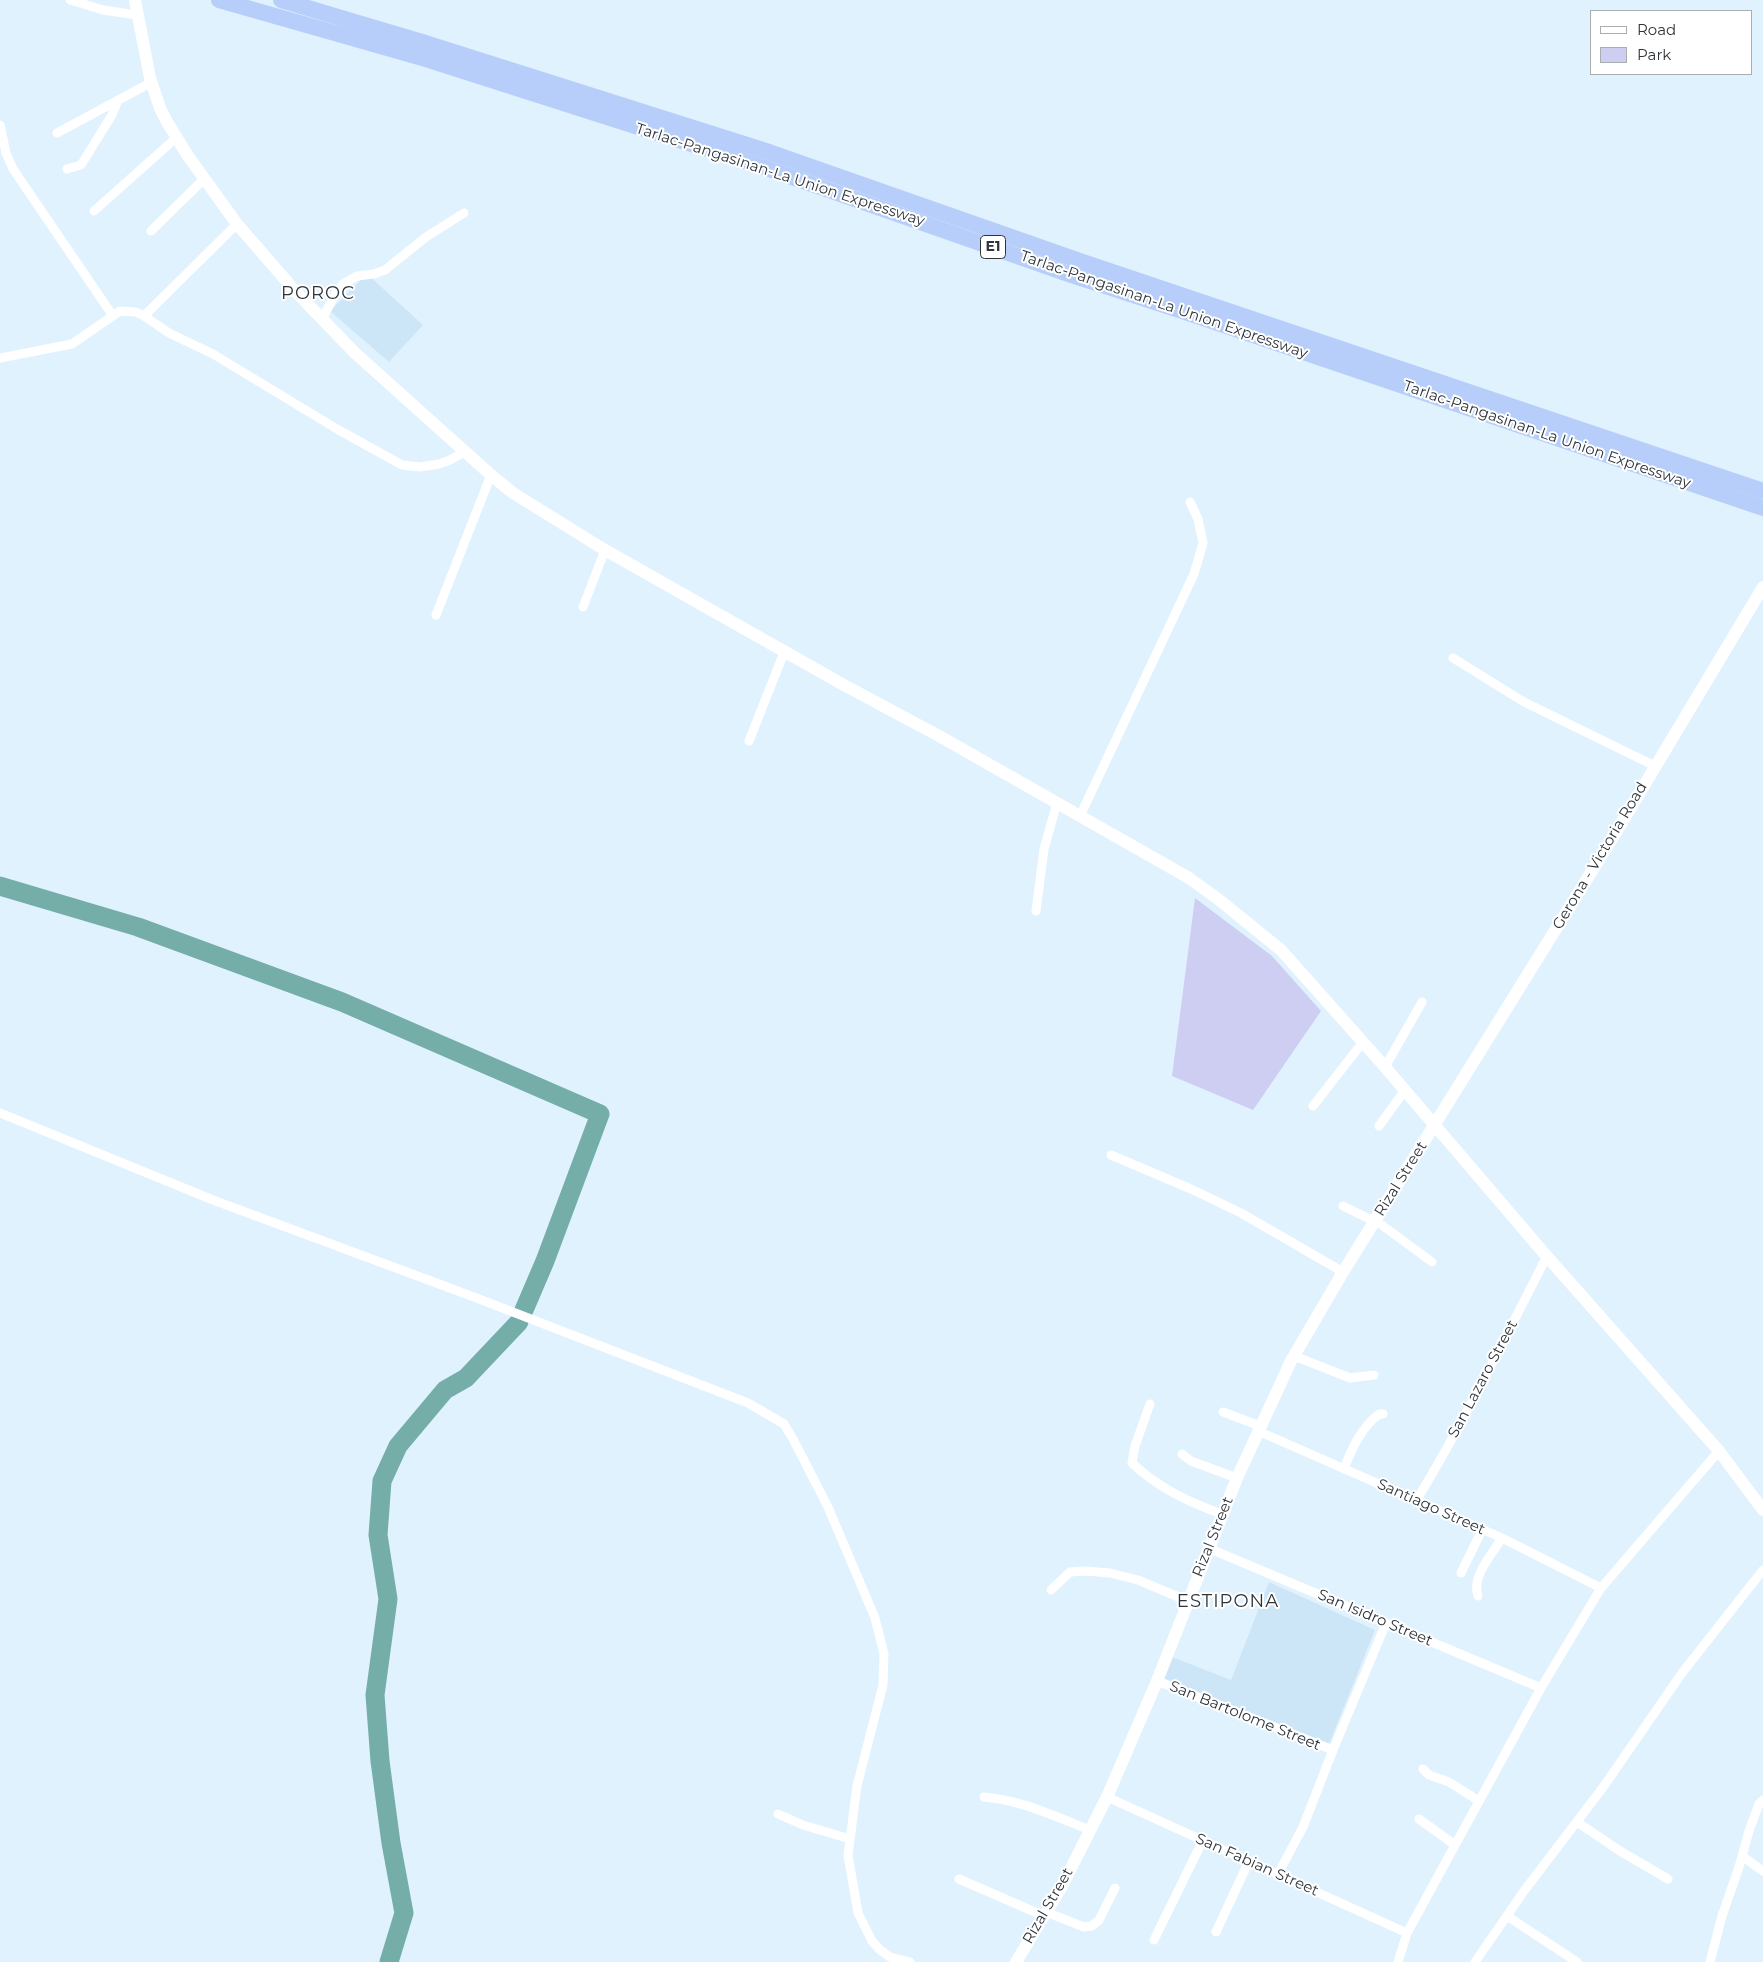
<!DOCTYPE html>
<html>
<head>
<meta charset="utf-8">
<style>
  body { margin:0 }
  #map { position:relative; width:1763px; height:1962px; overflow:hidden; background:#e0f2fe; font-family:Montserrat,sans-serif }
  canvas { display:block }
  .legend { position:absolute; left:1590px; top:10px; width:162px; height:65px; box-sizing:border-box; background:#fff; border:1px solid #abaeb0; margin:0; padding:6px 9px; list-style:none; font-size:15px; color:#2e353a }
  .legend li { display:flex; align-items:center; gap:10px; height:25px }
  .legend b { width:25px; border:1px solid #abaeb0 }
</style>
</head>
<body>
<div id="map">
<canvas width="1763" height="1962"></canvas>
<ul class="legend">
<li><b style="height:6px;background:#fff"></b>Road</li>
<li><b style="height:14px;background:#cecef3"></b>Park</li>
</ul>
</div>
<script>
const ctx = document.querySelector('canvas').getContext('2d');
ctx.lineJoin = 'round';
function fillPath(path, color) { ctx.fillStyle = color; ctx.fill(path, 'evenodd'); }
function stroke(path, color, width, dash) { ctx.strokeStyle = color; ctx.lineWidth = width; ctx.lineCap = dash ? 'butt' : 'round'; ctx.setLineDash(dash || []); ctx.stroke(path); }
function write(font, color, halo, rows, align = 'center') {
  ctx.font = font + ' Montserrat,sans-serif'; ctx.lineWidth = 4; ctx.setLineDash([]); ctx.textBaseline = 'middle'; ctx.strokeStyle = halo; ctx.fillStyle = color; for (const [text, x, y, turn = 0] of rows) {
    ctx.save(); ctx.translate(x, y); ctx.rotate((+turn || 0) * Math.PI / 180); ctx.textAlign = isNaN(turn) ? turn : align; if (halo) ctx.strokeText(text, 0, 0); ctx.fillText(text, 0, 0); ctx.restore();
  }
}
const built = new Path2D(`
  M367 274 423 325 389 362 330 311Z
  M1269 1582 1375 1630 1329 1744 1163 1678 1172 1657 1231 1680Z`);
const green = new Path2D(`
  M1195 898 1272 956 1321 1011 1253 1110 1172 1076Z`);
const river = new Path2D(`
  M0 886 138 927 342 1002 600 1114 545 1261 524 1310
  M389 1962 404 1913 391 1843 380 1761 375 1695 388 1599 378 1535 382 1481 398 1446 445 1390 466 1378 519 1322`);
const street = new Path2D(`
  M70 0 103 10 137 15
  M0 125 6 153 13 169 113 316
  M57 133 152 82
  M67 169 81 165 112 115 118 100
  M94 211 176 138
  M151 231 204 179
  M144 316 237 224
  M322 319 336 293 343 284 357 276 374 274 385 270 426 237 464 213
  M0 358 72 344 120 311 136 312 144 316 169 333 213 354 337 429 402 465 420 467 439 464 450 460 464 452
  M583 607 605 550
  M436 615 491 475
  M1453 658 1524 702 1655 766
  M749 741 785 650
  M1080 816 1194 574 1203 543 1198 519 1190 502
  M1036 911 1044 849 1057 803
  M1385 1067 1422 1002
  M1313 1106 1363 1042
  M0 1113 213 1200 474 1297 748 1403 784 1424 793 1439 828 1507 875 1618 884 1654 883 1685 857 1786 848 1855 858 1913 872 1941 880 1950 890 1957 910 1962
  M1379 1126 1405 1090
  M1111 1155 1191 1189 1241 1213 1343 1272
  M1343 1206 1374 1221
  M1375 1220 1432 1262
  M1294 1356 1350 1378 1374 1375
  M1150 1404 1135 1446 1132 1463C1157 1487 1190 1503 1222 1514
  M1223 1412 1260 1426
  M1258 1431 1502 1538 1601 1588
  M1182 1454 1191 1461 1237 1478
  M1344 1469C1352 1448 1361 1428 1379 1414H1383
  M1416 1501C1464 1422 1505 1338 1547 1256
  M1208 1548 1541 1688
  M1461 1573 1482 1530
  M1051 1590 1070 1572 1085 1571 1110 1573 1138 1580 1188 1601
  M1478 1596C1471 1577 1492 1554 1502 1538
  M1157 1681 1333 1750
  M1423 1769 1429 1775 1449 1782 1479 1801
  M984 1797C1022 1800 1056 1817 1090 1830
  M1107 1797 1407 1933
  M778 1814 803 1825 850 1839
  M1419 1819 1455 1845
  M1577 1822 1620 1851 1668 1879
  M1742 1856 1763 1871
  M1278 1874 1303 1827 1333 1750 1386 1623
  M959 1879 1044 1916
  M1046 1912 1084 1927 1092 1926 1099 1920 1115 1888
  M1507 1916 1577 1962
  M1216 1932 1249 1861
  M1154 1940 1203 1840
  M1398 1962 1407 1933 1541 1688 1601 1588 1719 1451
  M1475 1962 1524 1891 1604 1786 1682 1673 1763 1570
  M1710 1962 1722 1916 1739 1867 1749 1831 1759 1804 1763 1800`);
const secondary = new Path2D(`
  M135 0 150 78 160 108 167 122 188 156 237 224 296 292 355 353 491 475 513 493 605 550 842 684 941 737 1189 878 1218 899 1281 950 1385 1067 1543 1252 1719 1451 1763 1510
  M1016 1962 1061 1888 1107 1797 1157 1681 1237 1478 1291 1361 1343 1272 1618 829 1763 587`);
const highway = new Path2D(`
  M219 0 419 57 766 168 1071 275 1179 310 1763 508
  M281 0 422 42 769 152 1080 261 1763 491`);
const shields = [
  [993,247,25]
];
const shieldNames = [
  ["E1",993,247]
];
const streetNames = [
  ["Tarlac-Pangasinan-La Union Expressway",780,175,18],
  ["Tarlac-Pangasinan-La Union Expressway",1164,305,19],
  ["Tarlac-Pangasinan-La Union Expressway",1547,435,19],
  ["Gerona - Victoria Road",1600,856,-59],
  ["Rizal Street",1401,1179,-58],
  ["San Lazaro Street",1483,1379,-62],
  ["Santiago Street",1431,1507,24],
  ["Rizal Street",1213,1537,-68],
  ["San Isidro Street",1375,1618,23],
  ["San Bartolome Street",1245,1716,22],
  ["San Fabian Street",1257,1865,24],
  ["Rizal Street",1048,1906,-60]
];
const quarterNames = [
  ["POROC",318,294],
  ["ESTIPONA",1228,1602]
];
fillPath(built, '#cde6f7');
fillPath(green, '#cecef3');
stroke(river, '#75ada9', 19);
stroke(street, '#fff', 9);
stroke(secondary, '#fff', 12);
stroke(highway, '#b6cef9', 16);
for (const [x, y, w] of shields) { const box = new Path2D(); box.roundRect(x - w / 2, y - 11.5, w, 23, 4); ctx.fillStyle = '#fff'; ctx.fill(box); stroke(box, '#2e353a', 1); }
write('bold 14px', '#2e353a', null, shieldNames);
write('15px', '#2e353a', '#fff', streetNames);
ctx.letterSpacing = '1px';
write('18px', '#2e353a', '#fff', quarterNames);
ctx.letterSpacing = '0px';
</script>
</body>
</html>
